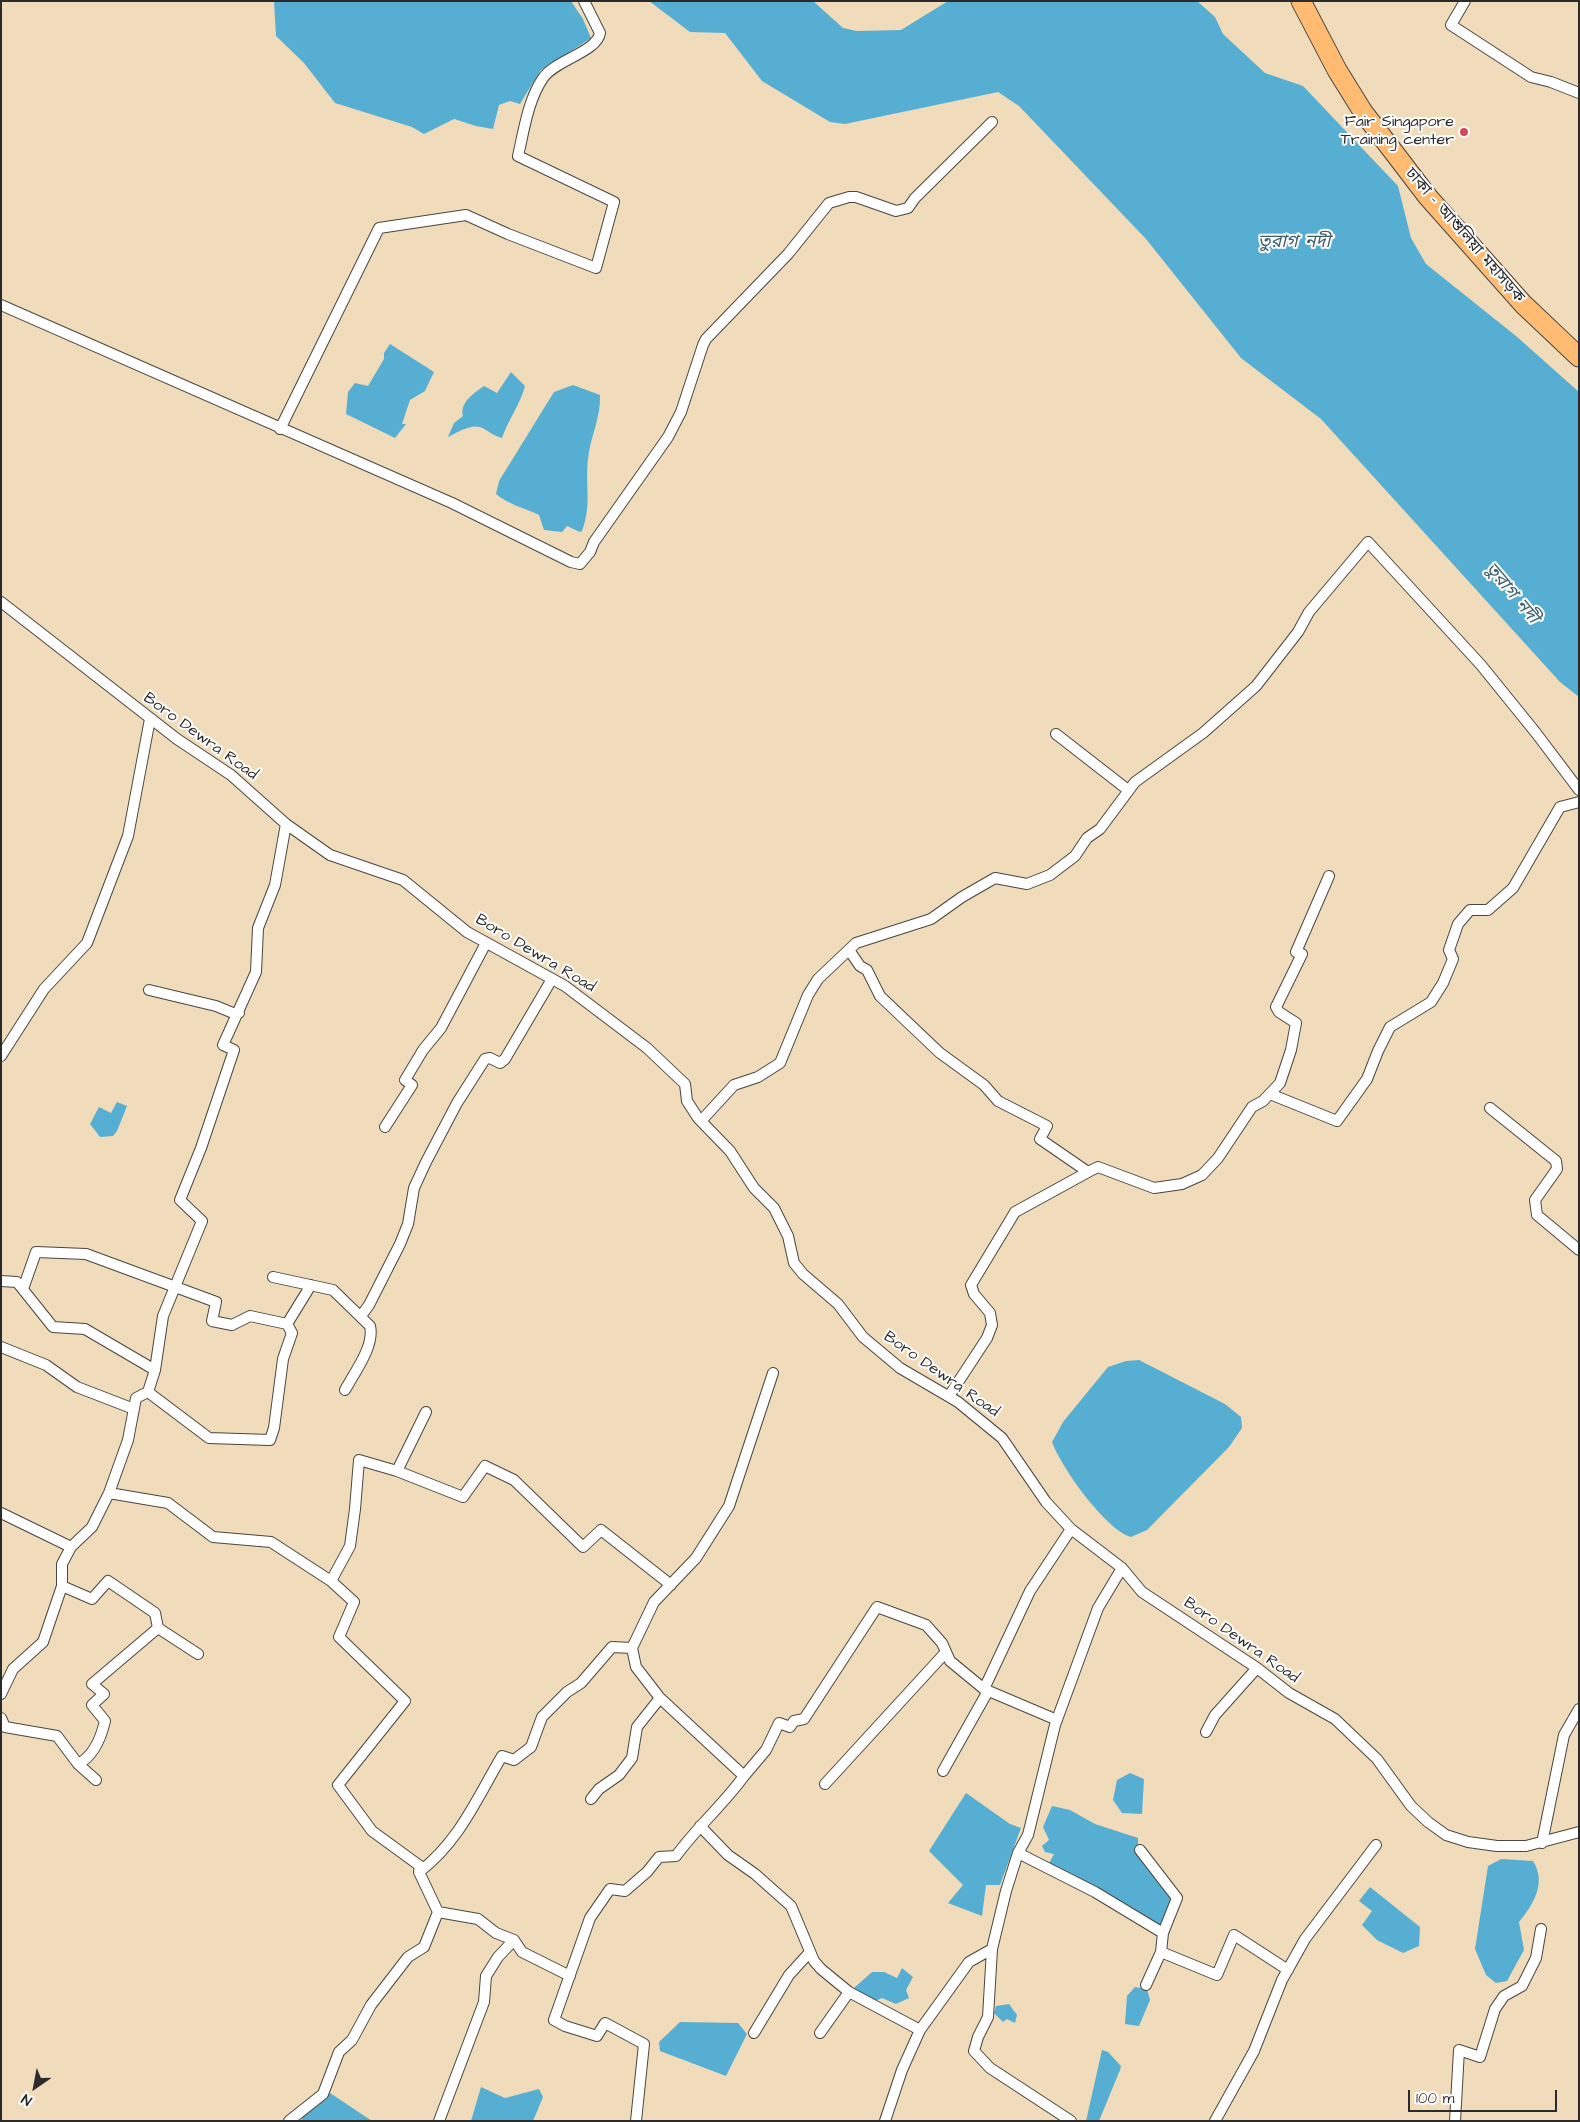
<!DOCTYPE html>
<html>
<head>
<meta charset="utf-8">
<style>
  body { margin:0 }
  #map { position:relative; width:1580px; height:2122px; overflow:hidden; background:#f0dcbb; font-family:"Architects Daughter",sans-serif }
  canvas { display:block }
  .frame { position:absolute; inset:0; border:2px solid #2b2b2b; pointer-events:none }
  .north { position:absolute; left:10px; top:2062px; width:50px; height:50px; -webkit-text-stroke:4px #fff; paint-order:stroke; rotate:213deg; font-size:14px; font-weight:700; line-height:20px; text-align:center; color:#2b2b2b }
  .north::after { content:''; display:block; margin:auto; width:18px; height:22px; background:#2b2b2b; clip-path:polygon(50% 0,100% 100%,50% 72%,0 100%) }
  .scale { position:absolute; left:1408px; top:2090px; width:149px; height:22px; box-sizing:border-box; border:2px solid #2b2b2b; border-top:0; padding-left:6px; font-size:15px; line-height:18px; white-space:nowrap; color:#2b2b2b; -webkit-text-stroke:4px #fff; paint-order:stroke }
</style>
</head>
<body>
<div id="map">
<canvas width="1580" height="2122"></canvas>
<div class="frame"></div>
<div class="north">N</div>
<div class="scale">100 m</div>
</div>
<script>
const ctx = document.querySelector('canvas').getContext('2d');
ctx.lineJoin = 'round';
function fillPath(path, color) { ctx.fillStyle = color; ctx.fill(path, 'evenodd'); }
function stroke(path, color, width, dash) { ctx.strokeStyle = color; ctx.lineWidth = width; ctx.lineCap = dash ? 'butt' : 'round'; ctx.setLineDash(dash || []); ctx.stroke(path); }
function write(font, color, halo, rows, align = 'center') {
  ctx.font = font + ' "Architects Daughter","Noto Sans Bengali",sans-serif'; ctx.lineWidth = 4; ctx.setLineDash([]); ctx.textBaseline = 'middle'; ctx.strokeStyle = halo; ctx.fillStyle = color; for (const [text, x, y, turn = 0] of rows) {
    ctx.save(); ctx.translate(x, y); ctx.rotate((+turn || 0) * Math.PI / 180); ctx.textAlign = isNaN(turn) ? turn : align; if (halo) ctx.strokeText(text, 0, 0); ctx.fillText(text, 0, 0); ctx.restore();
  }
}
const water = new Path2D(`
  M274 1H571L583 19 591 38 540 71 520 104 510 101 499 105 493 129 476 126 454 119 424 134 412 127 335 103 304 63 276 36Z
  M649 1H813L843 28 857 31 901 30 948 1H1197L1215 17 1223 34 1265 73 1303 86 1398 186 1411 238 1426 264 1516 336 1579 392V697L1560 682 1321 419 1241 358 1146 239 1019 106 998 92 845 124 830 122 762 81 725 33 690 32Z
  M390 344 434 372 425 391 410 400 402 424H406L395 438 346 414 348 392 355 383 368 386 384 359V353Z
  M511 372 525 386C520 405 508 420 502 438 493 436 488 430 480 427 470 424 456 433 448 437L454 423 463 416C459 403 475 392 484 386L497 393Z
  M573 385 600 395C601 418 590 437 588 459 585 486 592 505 582 531L580 532 567 526 562 532 544 530 539 515C523 507 509 505 496 494L499 481 554 392Z
  M117 1102 127 1106 117 1131 113 1136 100 1137 90 1124 99 1107 111 1113Z
  M1139 1360 1225 1404 1241 1417 1242 1428 1229 1447 1147 1530 1131 1537C1105 1529 1061 1467 1052 1442L1063 1422 1108 1367 1126 1361Z
  M1130 1773 1144 1779 1142 1814 1122 1813 1113 1800 1117 1780Z
  M966 1793 1010 1824 1021 1828 1000 1885H986L982 1916 948 1903 963 1885 929 1851Z
  M1052 1806 1070 1810 1095 1824 1138 1838V1850L1174 1897 1163 1929 1048 1865 1054 1854 1045 1852 1042 1846 1049 1840 1043 1827Z
  M1501 1859 1533 1861C1547 1883 1533 1905 1519 1922L1524 1950 1507 1981 1496 1983 1486 1975 1475 1949 1488 1866Z
  M1370 1887 1420 1927 1419 1946 1403 1953 1377 1940 1362 1925 1372 1911 1359 1901Z
  M902 1968 913 1977 906 1990 909 1998 896 2004 882 1998 873 2002 863 1998 854 1988 872 1972H884L897 1978Z
  M1135 1987 1147 1989 1150 2000 1139 2026 1125 2024 1127 1996Z
  M1009 2004 1017 2015 1015 2023 1007 2019 1003 2022 994 2013 996 2006Z
  M680 2022 738 2023 747 2034 726 2076 660 2051 659 2042Z
  M1102 2050 1108 2052 1121 2066 1120 2070 1099 2121H1086Z
  M481 2087 505 2098 539 2089 543 2097 533 2121H471Z
  M330 2093 372 2121H303L300 2116Z`);
const street = new Path2D(`
  M1465 1 1451 25 1531 77 1551 82 1579 93
  M1 305 452 503 571 562 580 564 590 552 594 542 668 437 681 412 703 345 706 339 788 254 829 203 849 197H856L896 211 908 208 915 198 992 122
  M280 429 379 228 466 215 508 234 596 268 614 202 518 156C524 130 528 100 543 78 555 60 597 52 600 33L584 1
  M1 602 177 739 231 775 286 824 330 855 403 880 467 932 565 986 647 1048 685 1084 687 1101 698 1118 730 1151 754 1188 774 1208 788 1236 794 1263 803 1274 838 1304 863 1337 900 1368 958 1402 1002 1438 1046 1502 1071 1529 1122 1568 1142 1592 1257 1668 1289 1693 1335 1719 1377 1759 1411 1806 1428 1822 1446 1835 1468 1842 1497 1846H1526L1579 1832
  M1056 734 1128 790
  M849 950 860 966 867 970 880 996 940 1053 984 1085 998 1101 1047 1126 1040 1139 1088 1172 1098 1167 1154 1188 1182 1184 1202 1175 1218 1158 1252 1107 1263 1101 1280 1083 1291 1050 1296 1023 1279 1012 1276 1007 1302 954 1296 952 1329 876
  M149 990 216 1006 233 1013H239
  M1 1056 44 989 87 943 128 836 150 719
  M1270 1094 1337 1121 1367 1079 1378 1051 1390 1027 1431 1002 1443 983 1453 959 1449 950 1458 924 1470 910H1488L1513 888 1560 807 1579 802
  M1490 1108 1556 1161 1557 1169 1535 1200 1537 1215 1579 1250
  M701 1121 734 1085 758 1077 780 1063 808 995 818 979 856 943 931 919 962 897 995 878 1027 884 1050 875 1075 856 1087 838 1100 829 1135 782 1203 733 1256 686 1298 632 1309 612 1368 542 1481 665 1536 733 1579 790
  M385 1127 412 1085 405 1080 423 1050 441 1028 486 943
  M273 1277 333 1290 370 1326C375 1346 354 1373 345 1390
  M1 1281 17 1282 53 1327 85 1329 155 1370
  M23 1289 36 1252 86 1254 216 1302 212 1321 232 1325 250 1316 287 1324
  M361 1316 369 1305 400 1244 408 1224 414 1188 426 1162 457 1103 485 1059 490 1058 500 1063 505 1059 552 979
  M1 1347 46 1365 77 1387 134 1409
  M148 1392 155 1370 163 1316 202 1221 180 1200 201 1148 234 1050 223 1045 256 972 258 928 275 885 286 824
  M949 1396 987 1338 992 1325 990 1313 974 1294 971 1285 1015 1212 1088 1172
  M397 1471 463 1497 485 1466 514 1480 583 1547 601 1530 671 1585
  M109 1493 128 1440 136 1398 148 1392 209 1438 270 1440 274 1428 283 1359 292 1333 287 1324 311 1285
  M1 1513 71 1547 92 1527 109 1493 168 1503 213 1537 271 1542 331 1581 354 1602 339 1637 405 1701 338 1785 372 1831 420 1866 419 1872 438 1912 478 1919 496 1933 514 1940 522 1952 570 1976
  M71 1547 62 1564V1586L92 1599 108 1581 155 1613 158 1628 92 1684 104 1694 92 1705 105 1721C101 1738 94 1756 78 1764L96 1780
  M331 1581 350 1546 355 1509 359 1460 397 1471 426 1412
  M158 1628 198 1654
  M1 1694 13 1669 43 1642 62 1586
  M1 1718 5 1727 57 1736 78 1764
  M1057 1720 984 1689 1030 1591 1071 1529
  M1206 1732 1215 1715 1257 1668
  M943 1771 988 1691
  M744 1776 766 1750 779 1723 790 1727 794 1721 804 1719 877 1607 926 1625 942 1643 950 1661 984 1689
  M825 1784 946 1652
  M591 1799 599 1789 619 1775 632 1758 637 1727 660 1698
  M700 1826 728 1855 755 1874 791 1906 814 1961 821 1969 849 1992 920 2030
  M1542 1843 1564 1735 1579 1709
  M1018 1853 1095 1892 1163 1933 1177 1898 1140 1850
  M419 1872C459 1842 477 1798 502 1756L514 1760 531 1747 542 1717 567 1692 581 1683 612 1647 632 1648
  M1163 1933 1161 1952 1217 1975 1234 1935 1288 1970
  M1146 1985 1161 1952
  M754 2033 789 1975 810 1952
  M820 2033 849 1992
  M289 2121 323 2094 339 2052 352 2040 371 2005 408 1957 424 1947 438 1912
  M439 2121 484 2002 486 1976 498 1957 514 1940
  M636 2121 644 2044 605 2023 597 2036 565 2026 554 2020 590 1918 610 1889 625 1891 647 1872 659 1857 676 1856C697 1827 723 1805 744 1776L660 1698 636 1667 632 1648 654 1602 696 1558 729 1506 773 1373
  M885 2121 902 2070 920 2030 969 1962 992 1949
  M1071 2121 990 2068 974 2051 978 2037 988 2017 992 1949 1006 1891 1018 1853 1028 1835 1055 1725 1098 1608 1122 1568
  M1215 2121 1254 2051 1282 1980 1305 1939 1376 1845
  M1455 2121 1459 2050 1480 2057 1495 2009 1504 1996 1522 1986 1536 1958 1541 1929`);
const highway = new Path2D(`
  M1301 1 1337 70 1363 112 1428 197 1523 304 1579 357`);
const markers = [
  [1464,132,5,"#d1495b"]
];
const poiNames = [
  ["Fair Singapore",1454,123],
  ["Training center",1454,141]
];
const streetNames = [
  ["ঢাকা - আশুলিয়া মহাসড়ক",1464,236,49],
  ["Boro Dewra Road",200,737,36],
  ["Boro Dewra Road",535,954,31],
  ["Boro Dewra Road",941,1375,35],
  ["Boro Dewra Road",1241,1641,35]
];
const waterNames = [
  ["তুরাগ নদী",1294,243],
  ["তুরাগ নদী",1511,594,50]
];
fillPath(water, '#56afd3');
stroke(street, '#494641', 12);
stroke(highway, '#494641', 21);
stroke(street, '#fff', 10);
stroke(highway, '#ffbb71', 19);
for (const [x, y, r, color] of markers) { const dot = new Path2D(); dot.arc(x, y, r, 0, 2 * Math.PI); ctx.fillStyle = color; ctx.fill(dot); stroke(dot, '#fff', 2); }
write('16px', '#2b2b2b', '#fff', poiNames, 'right');
write('16px', '#2b2b2b', '#fff', streetNames);
write('italic 18px', '#3c606e', '#fff', waterNames);
</script>
</body>
</html>
